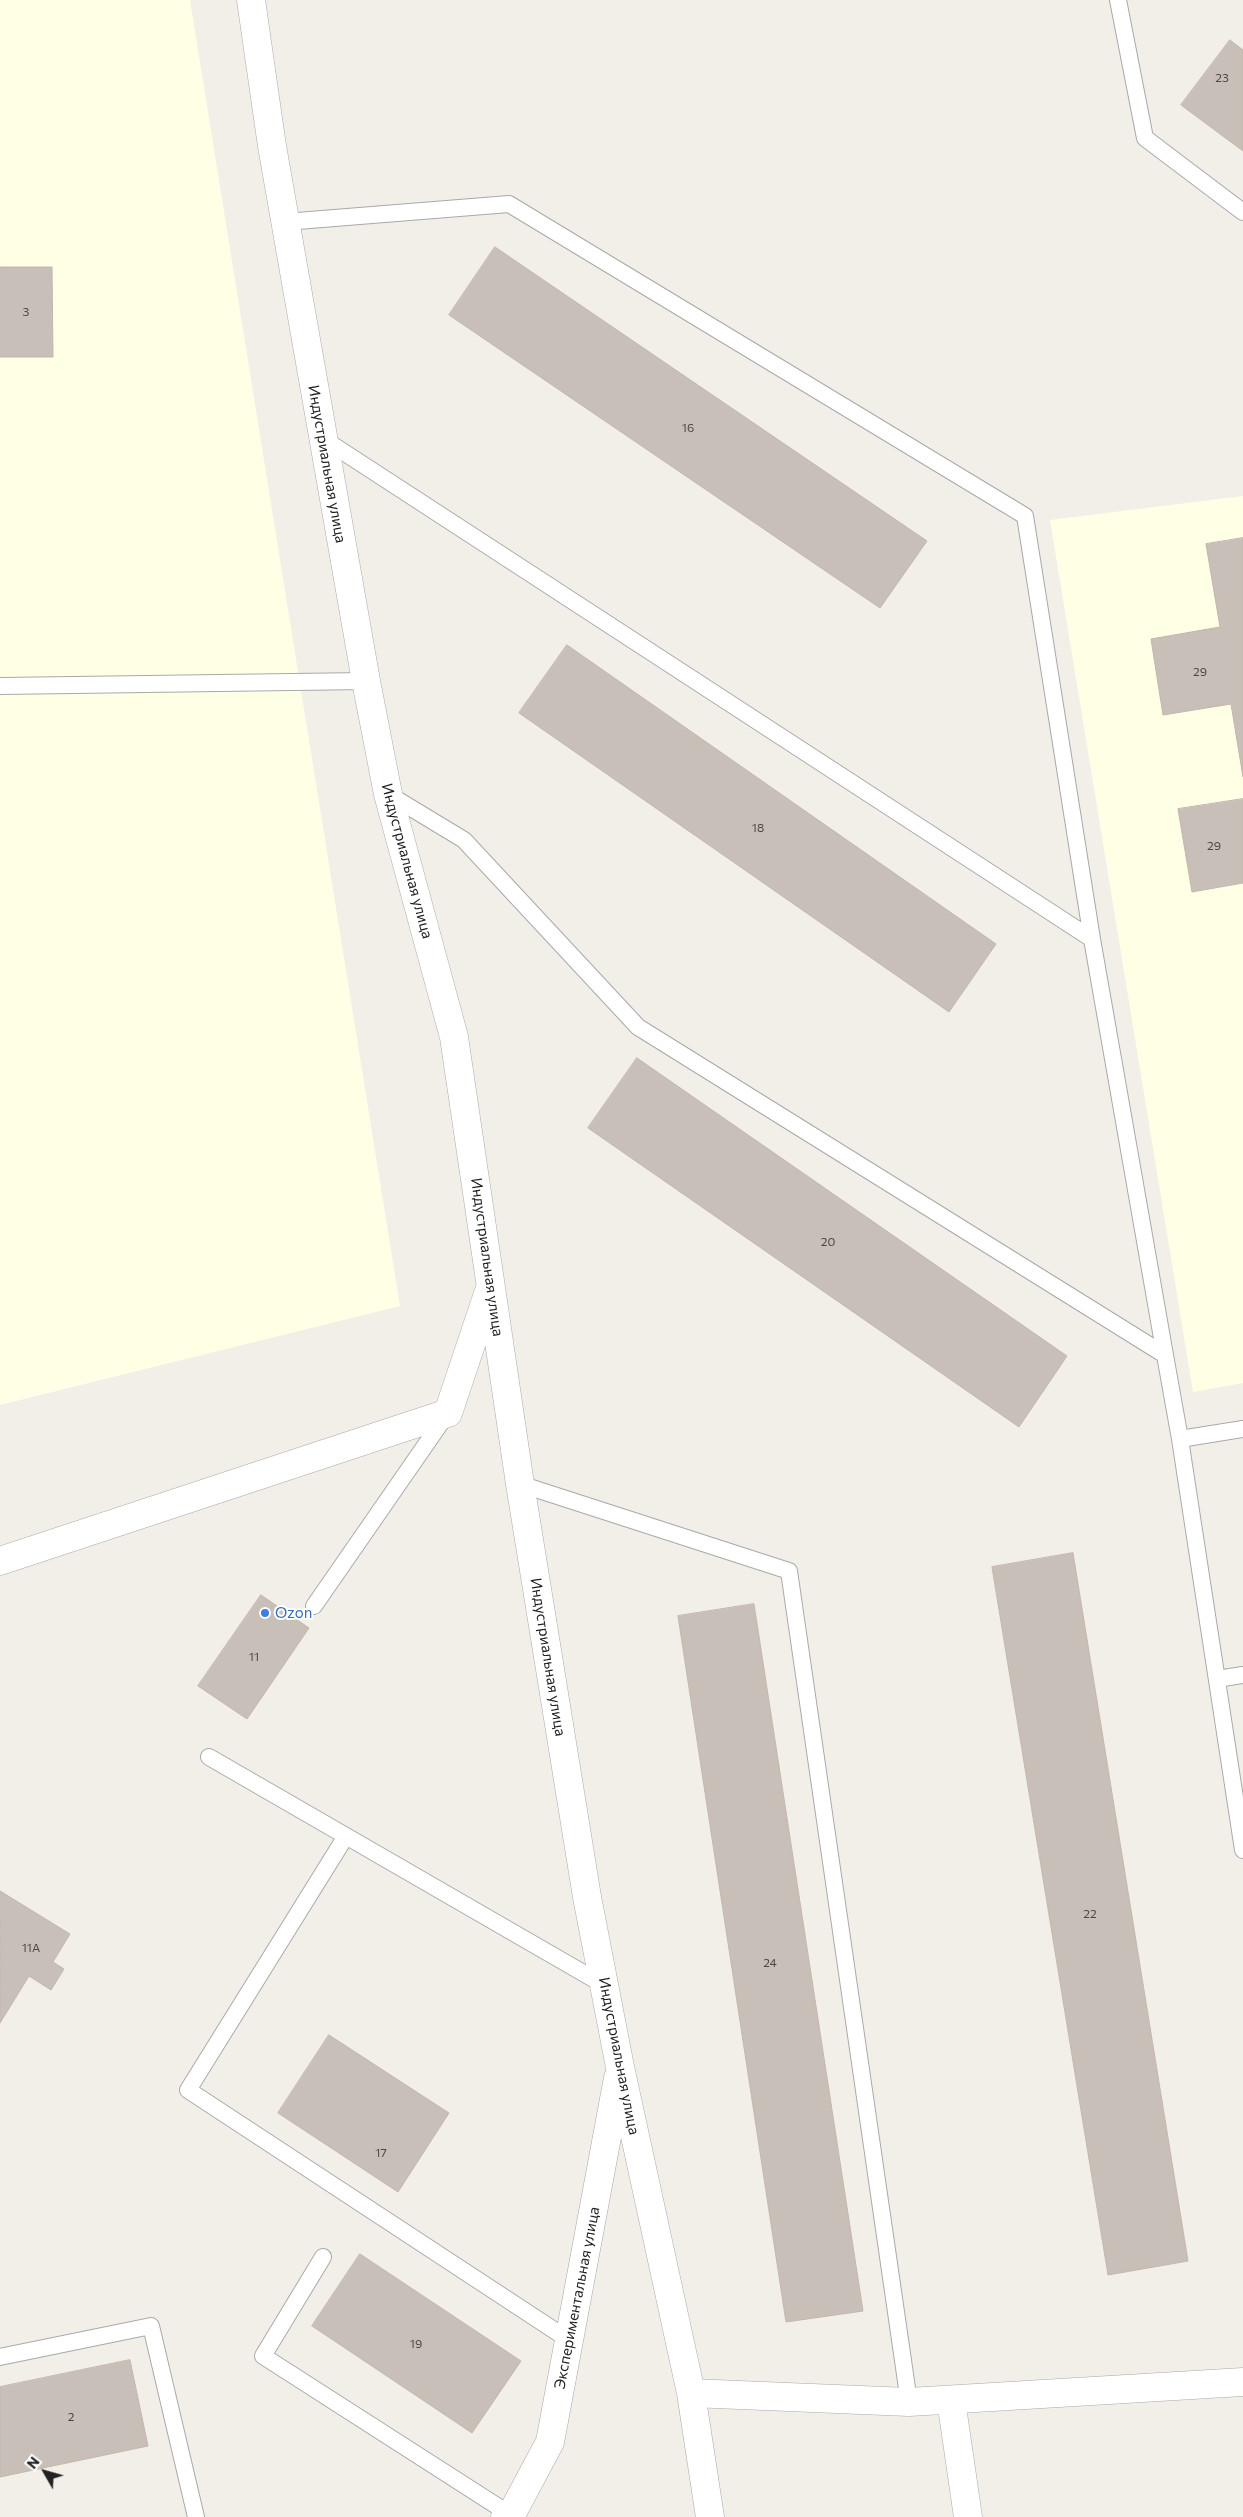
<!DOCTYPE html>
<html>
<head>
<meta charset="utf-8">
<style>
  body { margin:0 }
  #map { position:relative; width:1243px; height:2517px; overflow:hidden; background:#f2efe9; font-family:Commissioner,sans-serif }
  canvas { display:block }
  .north { position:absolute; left:20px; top:2447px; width:50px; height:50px; -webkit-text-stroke:4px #fff; paint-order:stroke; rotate:308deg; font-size:14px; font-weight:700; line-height:20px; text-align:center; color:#222 }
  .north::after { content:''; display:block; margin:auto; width:18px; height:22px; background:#222; clip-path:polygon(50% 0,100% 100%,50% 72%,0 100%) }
</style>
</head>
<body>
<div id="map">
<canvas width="1243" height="2517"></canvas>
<div class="north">N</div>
</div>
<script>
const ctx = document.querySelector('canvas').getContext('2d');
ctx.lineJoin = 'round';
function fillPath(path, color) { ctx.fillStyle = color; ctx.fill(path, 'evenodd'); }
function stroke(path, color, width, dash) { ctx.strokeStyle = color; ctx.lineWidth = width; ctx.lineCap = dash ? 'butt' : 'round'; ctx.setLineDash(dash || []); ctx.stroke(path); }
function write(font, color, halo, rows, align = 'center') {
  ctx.font = font + ' Commissioner,sans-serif'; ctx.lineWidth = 4; ctx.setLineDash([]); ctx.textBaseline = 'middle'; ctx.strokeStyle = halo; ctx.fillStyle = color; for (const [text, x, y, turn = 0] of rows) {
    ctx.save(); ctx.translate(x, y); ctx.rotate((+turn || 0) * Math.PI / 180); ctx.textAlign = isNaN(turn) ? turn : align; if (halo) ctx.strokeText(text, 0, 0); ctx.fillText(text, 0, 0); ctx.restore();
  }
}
const education = new Path2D(`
  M0 0H190L400 1306 0 1405Z
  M1243 496V1383L1193 1392 1050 520Z`);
const building = new Path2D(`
  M1230 40 1243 50V151L1181 105Z
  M495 247 927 541 880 608 449 315Z
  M0 267H52L53 357H0Z
  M1243 538V777L1231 704 1163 715 1151 639 1220 627 1206 544Z
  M567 645 996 944 949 1012 519 713Z
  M1243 799V883L1192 892 1178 809Z
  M637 1058 1067 1356 1019 1427 588 1128Z
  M1073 1553 1188 2261 1108 2275 992 1567Z
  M261 1595 309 1628 247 1719 198 1686Z
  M754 1604 863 2311 786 2322 678 1616Z
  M0 1891 70 1934 53 1962 64 1969 51 1990 29 1976 0 2023Z
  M329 2035 449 2113 398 2192 278 2113Z
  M360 2254 521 2361 472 2433 312 2326Z
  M130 2360 148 2446 0 2477V2387Z`);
const lane = new Path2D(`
  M1118 0 1145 138 1243 212
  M285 222 509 204 1025 516 1092 939 1165 1355
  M322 438 1092 939
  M0 686 366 681
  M388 794 464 840 638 1027 1165 1355 1180 1439 1243 1850
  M1180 1439 1243 1429
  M520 1484 789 1571 909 2402
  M314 1606 447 1414
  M1217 1679 1243 1675
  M209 1757 604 1985
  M346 1836 188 2090 569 2340
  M323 2257 263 2356 511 2515
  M0 2357 151 2326 196 2517`);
const street = new Path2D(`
  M251 0 272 146 366 681 388 794 454 1037 520 1484 587 1897 620 2067 691 2393 710 2517
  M0 1561 448 1413 490 1288
  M691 2393 909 2402 1243 2382
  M951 2400 968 2517
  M505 2517 511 2515 550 2442 618 2078`);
const markers = [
  [265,1613,5,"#3f7fe0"]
];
const numberNames = [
  ["23",1222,78],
  ["3",26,312],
  ["16",688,428],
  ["29",1200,672],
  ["18",758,828],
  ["29",1214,846],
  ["20",828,1242],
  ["11",254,1657],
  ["22",1090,1914],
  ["11А",31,1948],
  ["24",770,1963],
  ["17",381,2153],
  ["19",416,2344],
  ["2",71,2417]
];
const streetNames = [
  ["Индустриальная улица",327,464,80],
  ["Индустриальная улица",407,861,75],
  ["Индустриальная улица",487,1257,82],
  ["Индустриальная улица",548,1657,81],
  ["Индустриальная улица",619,2056,79],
  ["Экспериментальная улица",577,2298,-79]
];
const shopNames = [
  ["Ozon",275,1613]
];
fillPath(education, '#ffffe5');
fillPath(building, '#c7bfb8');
stroke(building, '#c4b6ab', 1);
stroke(lane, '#a9a9a9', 18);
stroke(street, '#a9a9a9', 29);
stroke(lane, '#fff', 16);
stroke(street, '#fff', 28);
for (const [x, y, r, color] of markers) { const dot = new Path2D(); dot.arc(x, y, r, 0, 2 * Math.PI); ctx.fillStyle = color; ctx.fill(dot); stroke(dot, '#fff', 2); }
write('12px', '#4b4948', null, numberNames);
write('15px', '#222', '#fff', streetNames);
write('15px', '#366cbe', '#fff', shopNames, 'left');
</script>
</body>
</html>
